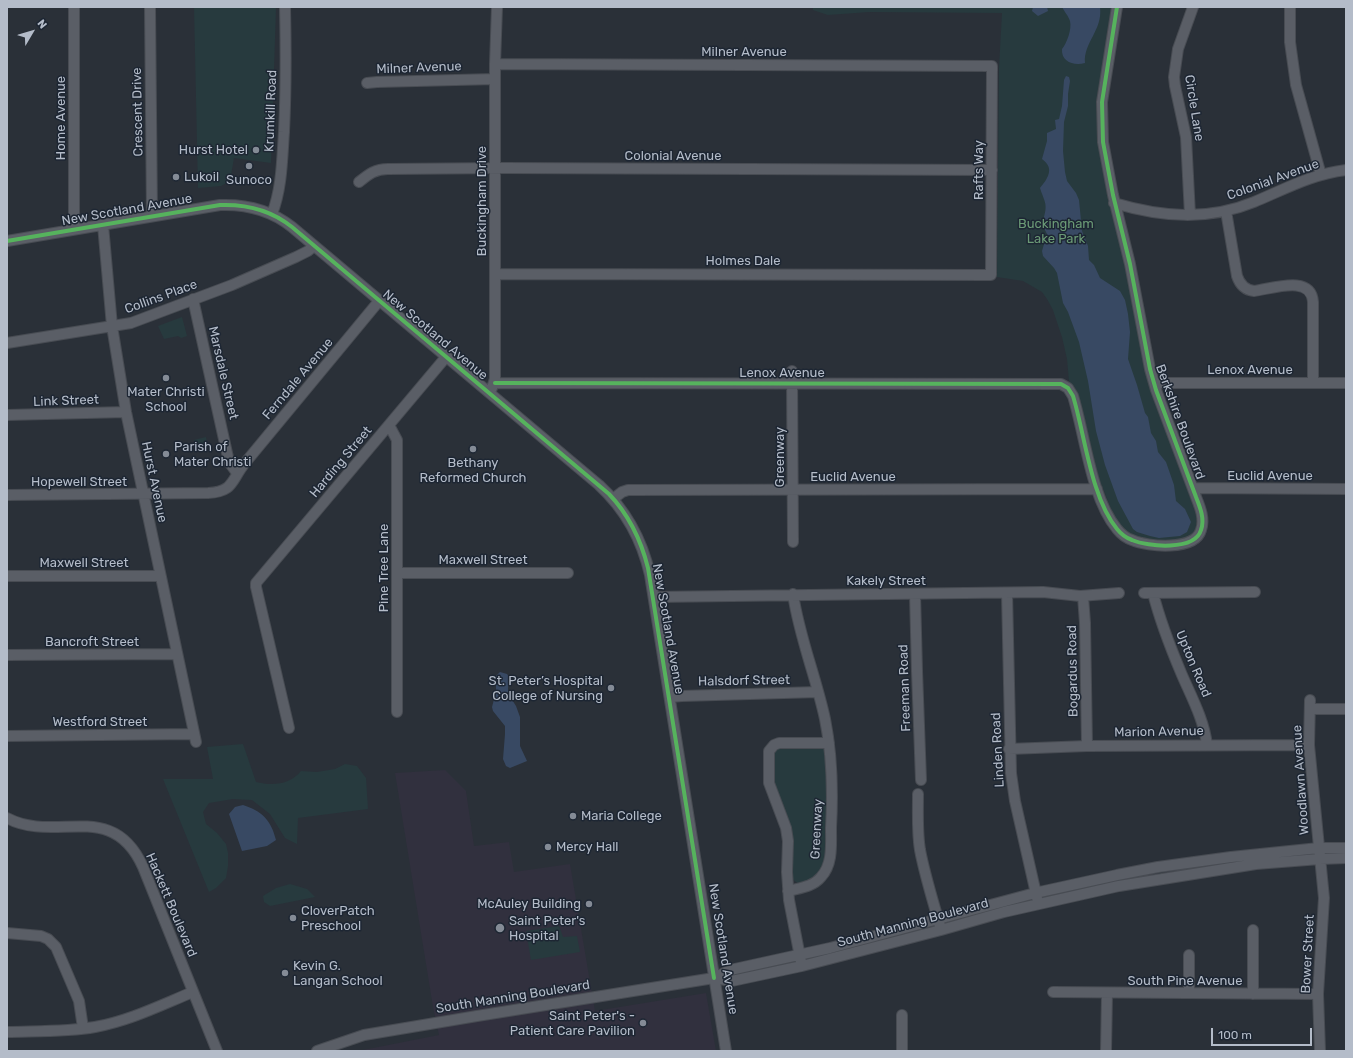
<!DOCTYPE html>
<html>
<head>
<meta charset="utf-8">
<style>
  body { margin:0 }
  #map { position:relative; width:1353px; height:1058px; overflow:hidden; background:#2a3038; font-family:Rubik,sans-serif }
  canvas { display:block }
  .frame { position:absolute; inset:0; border:8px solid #b4bcc9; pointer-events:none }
  .north { position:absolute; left:12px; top:12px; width:40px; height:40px; -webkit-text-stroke:3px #1d2633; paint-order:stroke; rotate:52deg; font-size:11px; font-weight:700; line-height:16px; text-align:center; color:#b4bcc9 }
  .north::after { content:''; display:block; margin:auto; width:14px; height:18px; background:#b4bcc9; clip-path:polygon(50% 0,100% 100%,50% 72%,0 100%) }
  .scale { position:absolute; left:1211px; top:1028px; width:101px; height:18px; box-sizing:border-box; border:2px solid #b4bcc9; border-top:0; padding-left:5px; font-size:12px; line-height:14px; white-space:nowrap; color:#b4bcc9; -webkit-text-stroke:3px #1d2633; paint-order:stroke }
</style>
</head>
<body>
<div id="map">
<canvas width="1353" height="1058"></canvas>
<div class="frame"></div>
<div class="north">N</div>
<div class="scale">100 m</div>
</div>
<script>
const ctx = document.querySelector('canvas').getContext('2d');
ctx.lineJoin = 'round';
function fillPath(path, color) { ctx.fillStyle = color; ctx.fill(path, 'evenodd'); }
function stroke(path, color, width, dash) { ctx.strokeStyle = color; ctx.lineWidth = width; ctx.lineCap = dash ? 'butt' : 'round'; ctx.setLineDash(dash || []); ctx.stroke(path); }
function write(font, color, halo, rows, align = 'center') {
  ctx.font = font + ' Rubik,sans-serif'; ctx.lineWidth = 3; ctx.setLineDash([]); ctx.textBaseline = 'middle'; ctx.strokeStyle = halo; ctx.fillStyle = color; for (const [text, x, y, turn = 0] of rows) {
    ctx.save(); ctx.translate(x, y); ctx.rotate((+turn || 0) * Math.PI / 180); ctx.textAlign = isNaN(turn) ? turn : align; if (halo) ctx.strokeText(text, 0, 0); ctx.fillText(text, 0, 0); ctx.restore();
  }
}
const medical = new Path2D(`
  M445 770 466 791 474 846 509 842 514 872 570 864 595 1011 706 993 716 1051H358L439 1035 433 1007 395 773Z`);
const green = new Path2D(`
  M194 7H276L271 163 234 158 230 181 221 186 198 188Z
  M813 7H1113L1098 110 1097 127 1107 193 1131 288 1146 371 1181 469 1197 518 1196 529 1192 536 1177 541 1154 540 1139 537 1127 533 1123 529 1114 516 1099 479 1080 401 1075 388 1069 381 1067 359 1062 337 1053 310 1047 299 1042 292 1023 281 997 277 999 68 1002 13 869 12 828 15 813 10Z
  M182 317 187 336 181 338 178 336 164 339 158 326Z
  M206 437 208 448 197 451 194 440Z
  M243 744 256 782C272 786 290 785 301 771L317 772 335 769 345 764 357 766 366 778 368 809 298 818 297 844 285 838 270 814 252 800 233 799 209 803 203 812 206 824 217 833 226 844 228 853V866L226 878 216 888 209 892 163 779H213L207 747Z
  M780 746 823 748 826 755C827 781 834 856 818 875 816 878 810 880 807 881 801 884 796 884 792 878L774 786 773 752Z
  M290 884 307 889 315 897 270 906 264 902 263 896 276 888Z
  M559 926 563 937 577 936 580 952 531 960 526 931Z`);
const water = new Path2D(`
  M1033 7H1047L1048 11 1038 16 1032 11Z
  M1062 7H1100C1103 30 1083 43 1085 63 1074 66 1061 62 1062 49 1067 43 1072 29 1070 21 1069 17 1064 11 1062 7Z
  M1066 76 1069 77 1070 81 1068 94V106L1064 122 1063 151 1065 172 1067 181 1076 193 1079 200 1082 231 1088 246 1089 260 1094 265 1100 278 1120 291 1125 300 1128 314 1130 332 1128 359 1137 385 1145 413 1148 417 1151 433 1156 441 1158 452 1166 462 1174 485 1176 501 1185 509 1191 522 1187 532 1180 536 1159 538 1150 536 1137 532 1133 529 1118 501 1105 465 1096 431 1088 381 1079 342 1068 312 1063 303 1057 273 1054 268 1043 256 1042 251 1047 234 1044 228 1046 222 1044 217C1048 203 1044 201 1040 188 1045 182 1053 172 1047 164 1046 162 1044 161 1042 159L1047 141V133L1056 129 1055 120 1059 119 1062 106 1064 80Z
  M500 672 507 674 509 677 508 689 509 695 516 706 520 717V746L527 761 510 768 506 766 503 759 505 734V726L493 711 492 707 496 692V676Z
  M243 805C262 811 271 820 276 840L267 846 242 851 229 814 235 807Z`);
const minor = new Path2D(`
  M74 7V229
  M150 7 152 216
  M1290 7V42L1296 85 1321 175
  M367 83 377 82 495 79
  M359 182C369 174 375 169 388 169L504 168 992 170
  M1114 203C1161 217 1208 221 1254 202 1285 189 1312 174 1346 170
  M1226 211 1237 276C1240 285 1245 290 1254 291 1272 289 1311 274 1313 302V383
  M272 214C282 188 282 160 284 132 286 91 286 49 285 7
  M1190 215 1186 137 1175 86 1174 77 1178 49 1193 7
  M103 225 112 326 126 412 196 742
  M7 241 220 205C247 204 271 210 292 227L599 485C625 509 642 539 650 575L726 1051
  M495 274 991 275 992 66 495 64
  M193 299 229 462 237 473
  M7 343 131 323 232 285 296 257 308 251 314 246
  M792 371 793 542
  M495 383 1061 384 1068 388 1073 396C1085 435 1091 498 1117 529 1121 534 1126 538 1132 540 1148 547 1195 551 1201 530 1205 519 1200 507 1196 497L1156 390 1150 369 1130 264 1113 195 1103 142 1102 102 1117 7
  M1154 383H1346
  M492 388 495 379V64L497 7
  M7 415 126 412
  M389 425 397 440V712
  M1193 488 1346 489
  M7 495 208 493C234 492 231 480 245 463L379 301
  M613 499 622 492 628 490 1097 489
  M397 573H568
  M7 576H160
  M1007 593 1011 773 1015 801 1037 898
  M1144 593 1255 592
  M1153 593C1160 621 1171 649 1182 675 1192 698 1204 720 1207 745
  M915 594 917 671 921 780
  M1083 596 1085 623 1087 746
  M654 597 1043 592 1080 596 1119 593
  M7 655 177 654
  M670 697 682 696 818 692
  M1310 700 1309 745 1324 898 1318 994 1320 1051
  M1310 709H1346
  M289 728 256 587V583L446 357
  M7 736 194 734
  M1009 749 1087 746 1309 745
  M918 794C918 813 917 832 920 850 925 876 933 901 940 926
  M7 818C56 844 112 798 143 867L217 1051
  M788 891C799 888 813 887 821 877 833 864 831 845 831 828 833 792 832 754 825 719 816 677 799 636 793 594
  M7 933 41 936 48 939 56 947 79 1001 83 1028
  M801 962 789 900 787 872 788 841 786 828 769 783V751L774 745 779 743H829
  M714 978 732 981 802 966 941 930 1004 912 1119 886 1256 864 1320 859 1346 858
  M1053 992 1318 994
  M1189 993V955
  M1253 994V930
  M7 1032C36 1031 67 1032 95 1027 129 1021 161 1005 193 992
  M317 1051 364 1035 477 1016 714 978 730 970 830 948 1035 893 1117 875 1158 867 1231 857 1319 848H1346
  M902 1051V1015
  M1106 1051 1107 993`);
const cycleway = new Path2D(`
  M7 241 220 205C247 204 271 210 292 227L609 494C629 515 641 540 648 568L714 978
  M495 383 1061 384 1068 388 1073 396C1085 435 1091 498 1117 529 1121 534 1126 538 1132 540 1148 547 1195 551 1201 530 1205 519 1200 507 1196 497L1156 390 1150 369 1130 264 1113 195 1103 142 1102 102 1117 7`);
const markers = [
  [256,150,4,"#848b96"],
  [249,166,4,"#848b96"],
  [176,177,4,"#848b96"],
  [166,378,4,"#848b96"],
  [473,449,4,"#848b96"],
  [166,454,4,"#848b96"],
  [611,688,4,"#848b96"],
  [573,816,4,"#848b96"],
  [548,847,4,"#848b96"],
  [589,904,4,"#848b96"],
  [293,918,4,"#848b96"],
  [500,928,5,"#848b96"],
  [285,973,4,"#848b96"],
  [643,1023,4,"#848b96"]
];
const streetNames = [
  ["Milner Avenue",744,52],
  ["Milner Avenue",419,68,-2],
  ["Circle Lane",1194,108,81],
  ["Krumkill Road",271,111,-88],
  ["Crescent Drive",138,112,-91],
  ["Home Avenue",61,118,-90],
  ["Colonial Avenue",673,156],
  ["Rafts Way",979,170,-90],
  ["Colonial Avenue",1273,180,-20],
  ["Buckingham Drive",482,201,-90],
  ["New Scotland Avenue",127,210,-10],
  ["Holmes Dale",743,261],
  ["Collins Place",161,297,-20],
  ["New Scotland Avenue",435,335,40],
  ["Lenox Avenue",1250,370],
  ["Marsdale Street",223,373,77],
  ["Lenox Avenue",782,373],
  ["Ferndale Avenue",298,379,-50],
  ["Link Street",66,401,-2],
  ["Berkshire Boulevard",1180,422,70],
  ["Greenway",780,457,-90],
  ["Harding Street",341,462,-50],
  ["Euclid Avenue",1270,476],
  ["Euclid Avenue",853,477],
  ["Hopewell Street",79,482],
  ["Hurst Avenue",154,482,78],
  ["Maxwell Street",483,560],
  ["Maxwell Street",84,563],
  ["Pine Tree Lane",384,568,-90],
  ["Kakely Street",886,581],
  ["New Scotland Avenue",668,629,80],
  ["Bancroft Street",92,642],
  ["Upton Road",1193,664,67],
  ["Bogardus Road",1073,671,-91],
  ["Halsdorf Street",744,681,-1],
  ["Freeman Road",905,688,-92],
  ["Westford Street",100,722],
  ["Marion Avenue",1159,732,-1],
  ["Linden Road",998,750,-93],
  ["Woodlawn Avenue",1301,780,-94],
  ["Greenway",817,829,-87],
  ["Hackett Boulevard",171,905,67],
  ["South Manning Boulevard",913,923,-15],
  ["New Scotland Avenue",723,949,81],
  ["Bower Street",1308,954,-87],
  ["South Pine Avenue",1185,981],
  ["South Manning Boulevard",513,997,-9]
];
const poiNames = [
  ["Hurst Hotel",248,150,"right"],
  ["Lukoil",184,177],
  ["Sunoco",249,180,"center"],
  ["Mater Christi",166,392,"center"],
  ["School",166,407,"center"],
  ["Parish of",174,447],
  ["Mater Christi",174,462],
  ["Bethany",473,463,"center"],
  ["Reformed Church",473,478,"center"],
  ["St. Peter’s Hospital",603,681,"right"],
  ["College of Nursing",603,696,"right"],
  ["Maria College",581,816],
  ["Mercy Hall",556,847],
  ["McAuley Building",581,904,"right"],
  ["CloverPatch",301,911],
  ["Preschool",301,926],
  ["Saint Peter's",509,921],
  ["Hospital",509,936],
  ["Kevin G.",293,966],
  ["Langan School",293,981],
  ["Saint Peter's -",635,1016,"right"],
  ["Patient Care Pavilion",635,1031,"right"]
];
const parkNames = [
  ["Buckingham",1056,224],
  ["Lake Park",1056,239]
];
fillPath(medical, '#31303e');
fillPath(green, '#273a3e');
fillPath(water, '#384963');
stroke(minor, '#484c53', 12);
stroke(minor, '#5a5e66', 10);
stroke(cycleway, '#56b35d', 4);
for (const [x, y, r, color] of markers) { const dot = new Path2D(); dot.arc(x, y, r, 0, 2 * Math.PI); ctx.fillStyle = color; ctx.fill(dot); stroke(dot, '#1d2633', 1.5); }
write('13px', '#b4bcc9', '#1d2633', streetNames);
write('13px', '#b4bcc9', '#1d2633', poiNames, 'left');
write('13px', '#6b9a76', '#1d2633', parkNames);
</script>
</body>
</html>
